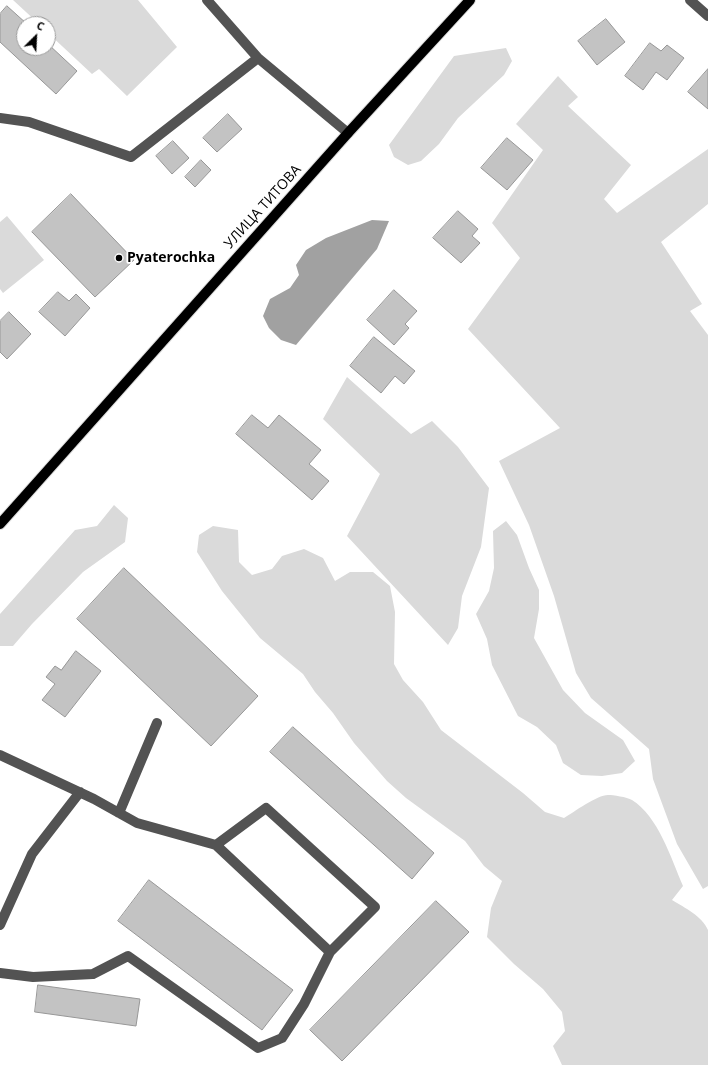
<!DOCTYPE html>
<html>
<head>
<meta charset="utf-8">
<style>
  body { margin:0 }
  #map { position:relative; width:708px; height:1065px; overflow:hidden; background:#fff; font-family:"Open Sans",sans-serif }
  canvas { display:block }
  .north { position:absolute; left:16px; top:16px; width:40px; height:40px; box-sizing:border-box; background:#fff; border:1px solid #999; border-radius:50%; rotate:24deg; font-size:11px; font-weight:700; line-height:16px; text-align:center; color:#000 }
  .north::after { content:''; display:block; margin:auto; width:14px; height:18px; background:#000; clip-path:polygon(50% 0,100% 100%,50% 72%,0 100%) }
</style>
</head>
<body>
<div id="map">
<canvas width="708" height="1065"></canvas>
<div class="north">С</div>
</div>
<script>
const ctx = document.querySelector('canvas').getContext('2d');
ctx.lineJoin = 'round';
function fillPath(path, color) { ctx.fillStyle = color; ctx.fill(path, 'evenodd'); }
function stroke(path, color, width, dash) { ctx.strokeStyle = color; ctx.lineWidth = width; ctx.lineCap = dash ? 'butt' : 'round'; ctx.setLineDash(dash || []); ctx.stroke(path); }
function write(font, color, halo, rows, align = 'center') {
  ctx.font = font + ' "Open Sans",sans-serif'; ctx.lineWidth = 3.5; ctx.setLineDash([]); ctx.textBaseline = 'middle'; ctx.strokeStyle = halo; ctx.fillStyle = color; for (const [text, x, y, turn = 0] of rows) {
    ctx.save(); ctx.translate(x, y); ctx.rotate((+turn || 0) * Math.PI / 180); ctx.textAlign = isNaN(turn) ? turn : align; if (halo) ctx.strokeText(text, 0, 0); ctx.fillText(text, 0, 0); ctx.restore();
  }
}
const green = new Path2D(`
  M13 0H138L177 47 127 96 99 69 92 74 48 33V24H39Z
  M506 48 512 61 504 75 458 118 439 144 421 161 408 165 394 157 389 145 454 56Z
  M558 76 578 97 568 106 631 165 604 199 617 213 708 149V204L661 242 702 304 690 311 708 335V886L703 889 677 844 653 779 649 749 591 698 576 673 554 596 529 525 499 461 560 428 468 329 520 258 492 223 543 150 516 124Z
  M7 216 44 260 3 293 0 289V222Z
  M347 377 411 434 432 421 458 447 489 488 481 547 462 596 458 628 448 645 347 536 380 474 323 419Z
  M114 505 128 518 125 542 83 572 32 624 13 646H0V614L75 530 97 526Z
  M506 521 517 535 529 568 539 590V609L534 638 563 690 585 713 623 740 635 761 622 773 602 776 581 775 563 763 556 745 537 727 518 716 492 665 487 639 476 614 489 591 494 568 493 531Z
  M213 526 238 530 239 562 252 575 272 569 282 556 304 549 323 558 335 581 350 572H373L390 586 395 612 394 664 403 680 423 702 441 730 523 793 545 812 564 818C574 812 597 795 608 795 613 795 627 797 632 800 658 816 671 858 683 886L672 900C685 908 702 916 708 930V1065H562L553 1046 565 1031 562 1012 543 989 514 964 487 937 491 908 502 881 484 866 465 841 406 798 387 781 354 743 333 713 315 692 303 674 260 638 222 591 197 552 199 535Z`);
const water = new Path2D(`
  M372 220 389 221 377 249 296 345 281 340 269 328 263 316 270 299 290 288 299 275 296 265 306 250 326 238Z`);
const building = new Path2D(`
  M7 6 27 24H24V48H48V44L77 71 56 94 0 42V14Z
  M606 19 625 42 597 65 578 41Z
  M650 43 661 51 667 45 684 58 667 80 656 72 643 90 625 76Z
  M708 69V109L688 92Z
  M228 114 242 129 217 152 203 138Z
  M507 138 533 160 507 190 481 168Z
  M173 141 189 158 172 174 156 156Z
  M201 160 211 170 195 187 185 177Z
  M71 194 134 260 95 297 32 232Z
  M458 211 478 229 472 236 480 243 461 263 433 238Z
  M394 290 417 311 405 324 409 328 394 345 367 320Z
  M58 292 69 301 76 294 90 308 65 336 39 312Z
  M9 312 31 334 7 359 0 352V321Z
  M374 337 415 371 404 384 395 376 381 393 350 366Z
  M252 415 268 428 279 415 321 450 309 464 329 481 312 500 236 434Z
  M124 568 258 696 211 746 77 619Z
  M76 651 101 671 65 717 42 700 55 684 46 677 55 666 61 670Z
  M293 727 434 853 412 879 270 752Z
  M149 880 293 990 262 1030 118 921Z
  M436 901 469 932 342 1061 310 1030Z
  M38 985 140 999 136 1026 35 1012Z`);
const minor = new Path2D(`
  M207 0 258 58 348 133
  M690 0 708 16
  M0 118 29 122 131 157 258 58
  M0 755 94 799 137 823 216 845 330 952
  M119 813 157 723
  M0 925 32 854 80 792
  M0 973 33 977 93 974 128 956 258 1048 282 1038 304 1004 330 952 375 907 266 808 216 845`);
const major = new Path2D(`
  M0 524 348 133 470 0`);
const markers = [
  [119,258,4,"#000"]
];
const streetNames = [
  ["УЛИЦА ТИТОВА",263,207,-48]
];
const poiNames = [
  ["Pyaterochka",127,258]
];
fillPath(green, '#dadada');
fillPath(water, '#a1a1a1');
fillPath(building, '#c3c3c3');
stroke(building, '#979797', 1);
stroke(major, '#dbdbdb', 12);
stroke(minor, '#535353', 10);
stroke(major, '#000', 10);
for (const [x, y, r, color] of markers) { const dot = new Path2D(); dot.arc(x, y, r, 0, 2 * Math.PI); ctx.fillStyle = color; ctx.fill(dot); stroke(dot, '#fff', 1.5); }
write('14px', '#000', '#fff', streetNames);
write('bold 14px', '#000', '#fff', poiNames, 'left');
</script>
</body>
</html>
